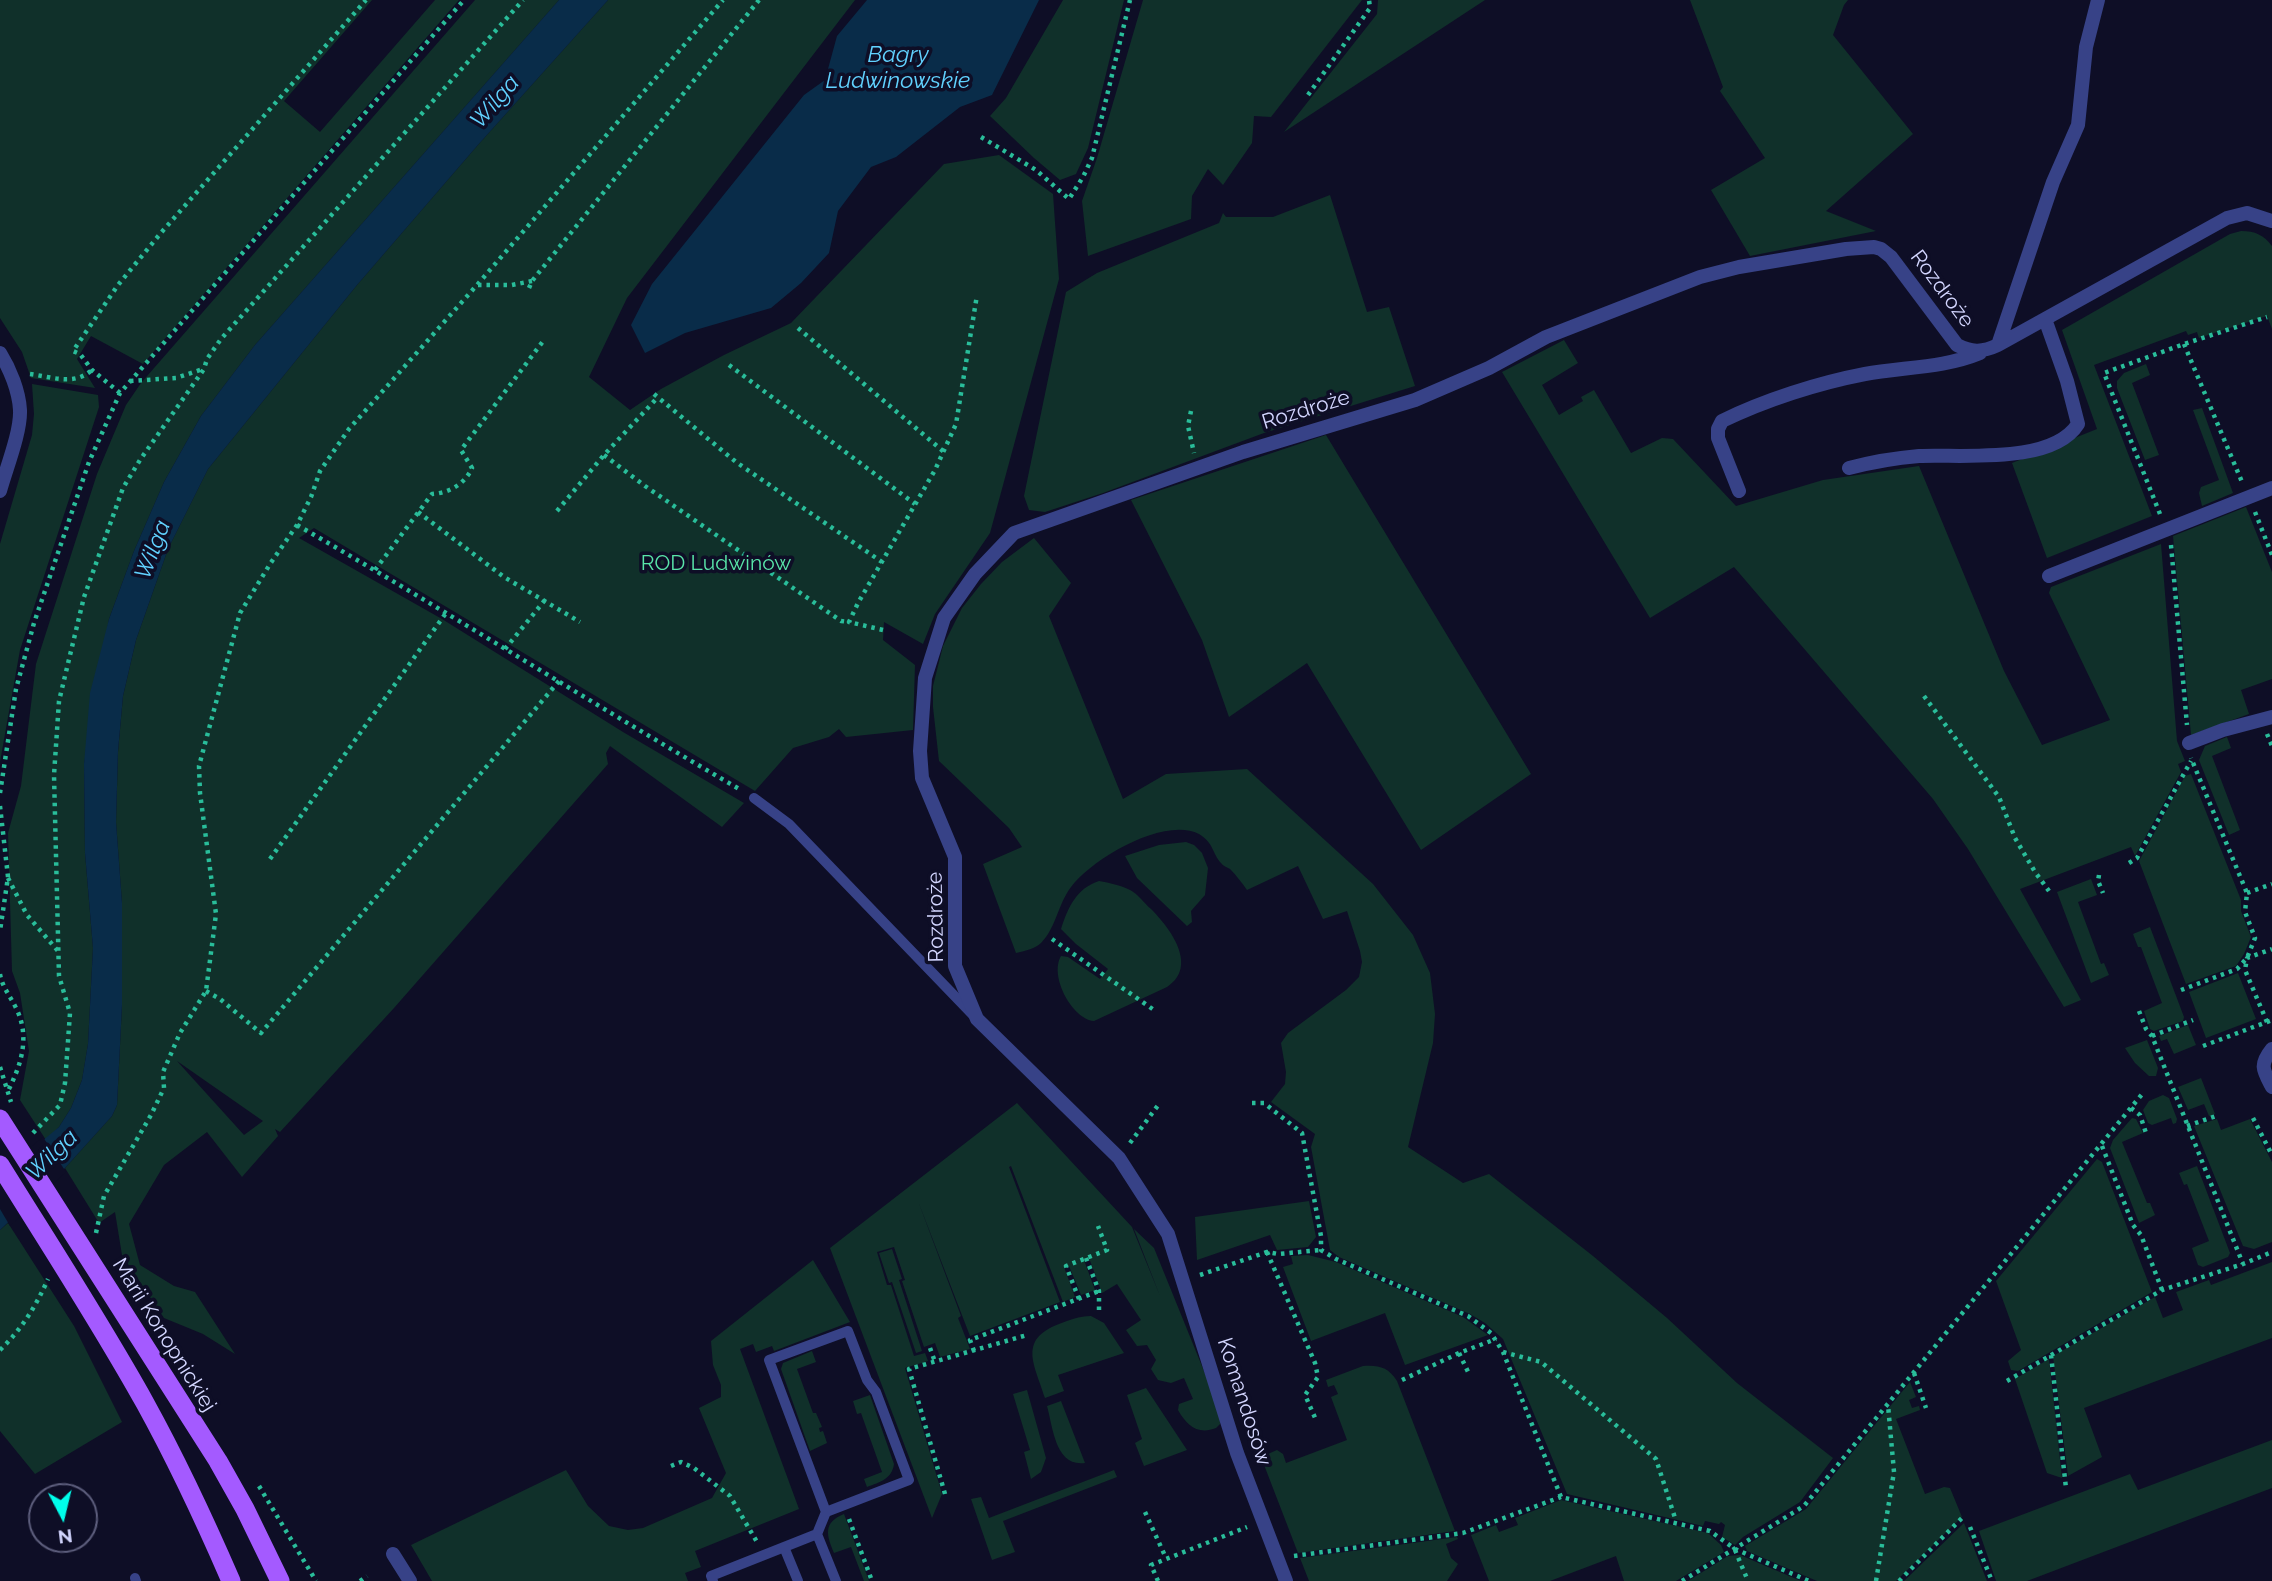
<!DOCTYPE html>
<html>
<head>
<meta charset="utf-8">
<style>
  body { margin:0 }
  #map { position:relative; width:2272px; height:1581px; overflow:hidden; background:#0e0e26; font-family:Raleway,sans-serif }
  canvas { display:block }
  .north { position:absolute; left:28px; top:1483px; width:70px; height:70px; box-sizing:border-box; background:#0e0e26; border:2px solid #5d5e7d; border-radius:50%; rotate:173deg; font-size:19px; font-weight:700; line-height:28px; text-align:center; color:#d3d6ff }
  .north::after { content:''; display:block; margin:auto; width:24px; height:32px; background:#00feeb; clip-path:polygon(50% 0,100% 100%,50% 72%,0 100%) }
</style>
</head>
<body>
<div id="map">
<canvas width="2272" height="1581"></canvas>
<div class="north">N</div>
</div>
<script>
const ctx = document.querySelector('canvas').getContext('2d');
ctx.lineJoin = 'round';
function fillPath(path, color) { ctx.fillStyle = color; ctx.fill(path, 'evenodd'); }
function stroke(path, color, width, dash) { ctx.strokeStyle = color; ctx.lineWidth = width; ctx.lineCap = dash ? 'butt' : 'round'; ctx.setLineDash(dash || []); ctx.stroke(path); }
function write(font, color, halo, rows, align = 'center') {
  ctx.font = font + ' Raleway,sans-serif'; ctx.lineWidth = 7; ctx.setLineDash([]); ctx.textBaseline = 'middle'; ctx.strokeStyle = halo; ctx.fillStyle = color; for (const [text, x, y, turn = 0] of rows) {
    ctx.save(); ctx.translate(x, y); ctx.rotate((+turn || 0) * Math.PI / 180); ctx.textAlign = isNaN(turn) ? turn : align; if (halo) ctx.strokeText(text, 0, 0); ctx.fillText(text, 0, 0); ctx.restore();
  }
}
const green = new Path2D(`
  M0 0H372L284 101 320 132 435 0H459L143 364 91 336 77 359 95 388 31 378 22 352 0 318Z
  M475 0H559L255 345 201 416 164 482 134 551 109 619 84 764 85 853 93 948 88 1044 82 1080 71 1108 59 1127 46 1140 20 1100 29 1051 20 993 12 971 8 833 21 786 36 664 97 474 126 405 141 383Z
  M608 0H855L627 298 589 377 630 410 661 389 724 355 791 323 944 164 999 155 1053 194 1059 279 990 533 935 614 923 644 884 622 883 640 915 665 913 730 846 737 839 729 829 737 793 748 755 791 314 528 299 538 442 619 623 732 744 803 722 827 610 746 606 753 608 764 394 1008 280 1132 275 1129 278 1136 242 1177 207 1132 164 1165 129 1224 140 1265 174 1286 195 1292 235 1354 203 1334 164 1318 122 1255 115 1212 99 1223 65 1168 112 1116 117 1105 122 1005V903L116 822 118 752 123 696 136 640 168 549 208 469 357 285 477 146ZM177 1061 263 1121 244 1135Z
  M1063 0H1124L1088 148 1076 174 1060 180 1034 158 990 116 1006 98Z
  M1143 0H1362L1271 117 1254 116 1252 143 1223 185 1208 169 1192 196 1191 219 1088 256 1082 201 1097 158Z
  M1378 0H1485L1284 132 1377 14Z
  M1690 0H1848L1844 5 1833 35 1913 134 1826 211 1876 231 1750 256 1711 190 1765 158 1720 91 1723 87Z
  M1330 195 1367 312 1389 307 1415 386 1264 433 1103 493 1045 512 1029 510 1024 496 1066 292 1097 273 1219 223 1223 213 1226 217H1273Z
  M2241 231C2255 231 2264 235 2272 246V329L2267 316 2199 338 2197 332 2188 335 2186 331 2094 365 2152 516 2047 558 2012 463 2097 429 2062 330 2230 234Z
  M1564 340 1578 363 1542 385 1559 415 1583 401 1581 397 1594 390 1631 453 1662 438 1673 439 1736 506 1823 480 1919 466 2004 671 2042 745 2110 720 2049 593 2051 587 2161 544 2177 741 2185 761 2178 764 2181 772 2135 856 2131 847 2020 889 2081 1000 2064 1007 1968 849 1933 799 1734 567 1650 618 1502 372Z
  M2146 364 2150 375 2132 383 2159 455 2145 460 2117 388V381L2124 373Z
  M32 384 98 395 99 407 20 650 0 762V544L32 435 34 414Z
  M2202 408 2233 493 2202 506 2199 493 2201 487 2219 480 2193 410Z
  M1326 435 1531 774 1421 850 1307 663 1229 717 1202 640 1131 500Z
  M2246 507 2272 572V679L2241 690 2249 714 2191 735 2173 536Z
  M1034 538 1071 583 1049 616 1123 799 1166 774 1247 769 1373 884 1413 935 1430 973 1435 1014 1433 1043 1408 1147 1463 1183 1489 1174 1593 1256 1667 1318 1737 1383 1833 1458 1800 1502 1743 1537 1735 1545 1722 1537 1725 1525 1721 1522 1719 1524 1705 1521 1703 1526 1567 1494 1503 1339 1485 1323 1470 1314 1339 1257 1330 1250 1311 1147 1315 1134 1271 1102 1285 1084 1286 1072 1281 1043 1288 1033 1346 990 1359 977 1362 962 1360 951 1347 911 1323 919 1298 866 1247 890C1242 883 1236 875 1230 869 1227 867 1223 866 1221 863 1212 853 1214 843 1199 834 1164 816 1092 859 1071 887 1058 904 1056 928 1041 943 1035 949 1024 951 1016 953L983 864 1022 847 1009 828 939 761 933 707V686L943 646 962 608 981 584 1002 562Z
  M2227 737 2231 748 2212 756 2240 830 2229 835 2199 760 2205 746Z
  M2191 774 2241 900V911L2251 937 2244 954 2236 966 2186 984 2139 861 2185 776Z
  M1186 842 1194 845 1202 853 1208 868 1205 895 1191 911 1192 922 1187 926 1137 878 1125 856 1159 845Z
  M2091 879 2097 895 2078 902 2101 964 2104 963 2109 975 2091 983 2057 892Z
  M1099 881C1110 883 1120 885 1130 890 1138 894 1144 903 1151 909 1170 928 1199 966 1167 987L1094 1021C1072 1019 1049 976 1061 956L1068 957 1100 979 1108 969 1076 944 1061 929C1068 907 1077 888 1099 881Z
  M2150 927 2184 1017 2183 1021 2154 1031 2150 1029 2144 1011 2162 1003 2141 947H2138L2133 934Z
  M2238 973 2256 1019 2206 1038 2189 992Z
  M2188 1025 2196 1045 2174 1054 2167 1039 2161 1041 2159 1036Z
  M2147 1040 2158 1068 2156 1076H2149L2135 1063 2125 1048Z
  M2201 1078 2215 1114 2209 1116 2204 1104 2188 1110 2178 1087Z
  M2163 1095 2169 1098 2177 1119 2176 1123 2173 1124 2171 1118 2152 1125 2148 1123 2143 1110 2149 1101Z
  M1017 1103 1132 1227 1160 1296 1134 1229 1154 1248 1221 1413 1220 1424 1216 1428C1198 1435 1187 1426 1178 1410L1179 1404 1193 1399 1184 1378 1171 1383 1158 1380 1151 1369 1156 1360 1147 1345 1137 1346 1126 1330 1141 1320 1117 1284 1102 1293 1089 1258 1084 1260 1095 1290 1081 1295 1069 1266 1064 1267 1075 1297 1063 1302 1011 1166 1009 1167 1060 1302 970 1336 918 1201 961 1316 958 1318 970 1349 940 1357 935 1343 924 1347 902 1281 905 1280 894 1247 877 1252 887 1285H891L914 1356 925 1353 928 1361 905 1368 942 1494 932 1518 830 1248Z
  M2132 1118 2136 1119 2143 1133 2122 1142 2147 1203H2150L2155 1215 2139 1223 2110 1148 2113 1140Z
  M2217 1119 2221 1130 2250 1119 2272 1162V1242L2254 1249 2243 1246 2194 1126Z
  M2097 1159 2102 1162 2152 1292 2018 1371 2011 1370 2008 1361 2021 1350 1996 1281Z
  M2197 1166 2230 1253 2228 1257 2203 1267 2198 1265 2192 1248 2209 1241 2187 1184 2184 1185 2179 1173Z
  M1309 1201 1316 1237 1308 1247 1277 1250 1270 1235 1197 1260 1195 1217Z
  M8 1223 74 1326 122 1422 35 1474 0 1431V1230Z
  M892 1249 902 1279 899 1280 922 1351 916 1353 892 1282 889 1283 879 1253Z
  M1308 1255 1336 1262 1463 1317 1488 1335 1405 1365 1385 1313 1311 1341 1283 1267 1293 1264 1291 1256Z
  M813 1260 850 1322 774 1351 772 1346 756 1352 753 1344 740 1349 799 1509 695 1551 701 1567 685 1573 688 1581H432L411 1545 566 1470 588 1506 609 1526 628 1530 643 1528 712 1498 726 1473 699 1408 721 1397V1385L713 1365 711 1341Z
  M2272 1262V1338L2084 1408 2102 1457 2068 1476 2053 1356 2155 1297 2163 1318 2183 1310 2176 1292 2209 1280 2211 1285Z
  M1091 1316 1104 1323 1124 1353 1058 1375 1064 1391 1045 1398C1035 1365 1017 1340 1059 1324 1070 1320 1079 1316 1091 1316Z
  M812 1351 816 1362 797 1369 813 1413H816L822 1427 819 1428 820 1432 823 1431 827 1443 810 1451 781 1369 783 1363Z
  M2049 1359 2062 1478 2047 1473 2015 1379Z
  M1363 1366C1379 1365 1388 1367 1397 1381L1455 1531 1298 1553 1261 1457 1277 1450 1283 1454 1286 1463 1347 1440 1331 1397 1338 1394 1334 1385 1328 1387 1326 1380Z
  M1910 1382 1916 1397 1909 1400 1912 1408 1919 1406 1920 1410 1896 1419 1925 1494 1944 1487 1950 1488 1962 1517 1896 1581H1817L1747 1551 1745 1546 1806 1509Z
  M1146 1388 1187 1450 1144 1466 1135 1443 1142 1439 1127 1395Z
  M1027 1390 1046 1458 1041 1472 1031 1479 1024 1452 1030 1450 1013 1394Z
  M870 1395 894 1464C892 1479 880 1482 867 1487L864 1479 882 1472 861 1413 857 1414 853 1401Z
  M1061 1401 1085 1463C1055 1467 1053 1427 1047 1406Z
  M2272 1440V1488L2027 1581H1996L1979 1531 2130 1474 2138 1490Z
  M1114 1470 1117 1477 1003 1521 1015 1552 992 1560 971 1499 981 1497 989 1518Z
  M1561 1500 1708 1533 1721 1545 1724 1552 1676 1581H1624L1616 1556 1550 1581H1489L1471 1535 1496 1525 1499 1532 1518 1525 1515 1518Z
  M844 1514 869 1581H864L851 1547 834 1553C827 1536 822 1523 844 1514Z
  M1964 1523 1987 1581H1904Z
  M1457 1537 1458 1539 1446 1544 1451 1558 1458 1564 1447 1581H1309L1300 1558Z
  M1740 1555 1801 1581H1688L1728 1556Z`);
const water = new Path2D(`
  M559 0H608L477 146 357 285 208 469 168 549 136 640 123 696 118 751 116 822 122 903V1005L117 1105 112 1116 65 1168 0 1230V1176L59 1127 71 1108 82 1080 88 1044 93 948 85 853 84 764 90 693 109 619 134 551 164 482 201 416 255 345Z
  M867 0H1039L992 95 960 107 896 157 871 167 838 211 829 253 801 283 771 308 685 333 645 353 631 325 652 284 804 95 825 80 837 36Z`);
const pier = new Path2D(`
  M43 1137 66 1172 10 1226 0 1209V1172Z`);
const path = new Path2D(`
  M1308 95 1370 8 1369 0
  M981 137 1036 170 1069 199 1083 177 1092 158 1130 0
  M478 285H512L532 281
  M529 288 532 281 759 0
  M798 328 944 452
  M2184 344 2242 482
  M729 365 915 504
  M30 374C52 377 74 386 92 370
  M130 381 176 378 203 369
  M120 393 92 370 80 354 73 351 118 285 160 234 366 0
  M654 394 736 462 882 562
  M1191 411 1188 426 1194 453
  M604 455 645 486 841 621 849 622
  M557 511 604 455 658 397
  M418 512 504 577 580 622
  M2255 512 2272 555
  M2160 514 2104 373 2184 344 2267 317
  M297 525C447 611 592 704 741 790
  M2171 545 2187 725
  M375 570 432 494C449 493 465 484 472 468L461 450 544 340
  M883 630 849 622 858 603 935 470 956 424 977 295
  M505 649 545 600
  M1924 696 1999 797 2015 838 2035 872 2049 891
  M2267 734 2272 746
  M0 793 16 689 34 623 89 462 120 393 464 0
  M0 806 8 877 0 931
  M270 859 446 613
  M2129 863 2137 858 2191 761
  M2099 875 2098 881 2103 893
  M8 878 27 915 58 951
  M2247 893 2272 884
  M1052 939 1154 1010
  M0 974C2 987 11 997 17 1010 30 1038 21 1065 8 1091
  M2181 990 2237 969 2247 958 2255 938 2245 912 2247 893 2191 758
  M206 991 220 999 261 1033 559 681
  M2139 1011 2146 1029 2152 1036 2243 1264
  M2267 1022 2245 970 2247 958 2272 949
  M2152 1036 2193 1020
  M2203 1046 2272 1020
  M0 1067 11 1102
  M1252 1103H1264L1302 1133 1321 1236V1250L1336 1259 1468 1316 1491 1333 1503 1352 1561 1497 1710 1531 1735 1549 1809 1581
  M2131 1108 2140 1115 2146 1133
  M2253 1118 2272 1155
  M2187 1126 2216 1116
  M33 1133 60 1105 65 1083 70 1013 59 976 54 775 59 701 84 597 123 488 140 460 204 369 207 359 221 339 523 0
  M1130 1143 1159 1104
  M2102 1146 2133 1225 2141 1235 2162 1290
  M96 1233 104 1196 151 1115 164 1088 163 1072 180 1033 206 991 216 914 200 793 199 766 240 613 270 564 297 525 311 497 320 471 349 429 477 285 723 0
  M1267 1252 1315 1363 1318 1377 1305 1395 1316 1420
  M1086 1258 1099 1291V1311
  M1200 1275 1267 1252 1278 1254 1321 1250
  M1079 1299 1066 1266 1107 1250 1098 1226
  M930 1348 935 1362
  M0 1350C22 1329 36 1306 48 1279
  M974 1351 970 1340 1099 1291
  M1503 1352 1541 1362 1656 1459 1676 1521
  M1459 1353 1470 1376
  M2051 1355 2066 1488
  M1914 1373 1926 1408
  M1402 1380 1459 1353 1496 1339
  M2007 1381 2162 1290 2243 1264 2272 1252
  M671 1466 681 1462 694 1468 730 1496 757 1542
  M259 1486 316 1581
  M945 1494 909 1369 1027 1335
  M1145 1512 1166 1558
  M849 1519 872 1581
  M1970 1527 1992 1581
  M1735 1550 1748 1581
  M1294 1556 1463 1533 1561 1497
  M360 1581 367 1576
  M1158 1581 1151 1565 1247 1527
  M1682 1581 1804 1506 2143 1093
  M1876 1581 1894 1472 1888 1405
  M1899 1581 1965 1515`);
const service = new Path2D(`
  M754 798 789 824 972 1014
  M826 1512 909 1480 876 1392 867 1380 848 1331 769 1360 826 1512 817 1534 836 1581
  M784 1547 798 1581
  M135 1578 136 1581
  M713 1581 711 1576 817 1534`);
const minor = new Path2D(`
  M1998 345 2227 218 2247 213 2272 221
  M0 353C10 369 19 391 20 410 21 432 6 469 0 491
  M1849 468C1872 462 1895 458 1919 456 1961 454 2052 465 2078 424L2067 381 2045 319
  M1739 491 1718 438V429L1722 421C1765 400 1818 383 1865 374 1903 367 1944 368 1980 353
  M2049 576 2272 488
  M2189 743 2223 730 2272 717
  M2272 1049C2259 1065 2263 1070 2272 1087
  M393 1554 410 1581
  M1286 1581 1237 1453 1168 1234 1119 1158 977 1019 955 966V857L922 778 920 751 925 678 944 618 975 574 1014 533 1243 452 1415 400 1489 368 1546 337 1700 277 1739 267 1846 249 1874 247 1881 249 1891 257 1957 345C1972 353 1983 352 1998 345L2053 182 2078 125 2086 47 2098 0`);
const primary = new Path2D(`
  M0 1119 218 1461 245 1509 280 1581
  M0 1165C49 1244 100 1322 145 1403 177 1461 205 1521 231 1581`);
const streetNames = [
  ["Rozdroże",1942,289,53],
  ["Rozdroże",1306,410,-17],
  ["Rozdroże",936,917,-91],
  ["Marii Konopnickiej",164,1335,58],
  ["Komandosów",1244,1402,72]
];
const parkNames = [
  ["ROD Ludwinów",716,564]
];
const waterNames = [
  ["Bagry",898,55],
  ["Ludwinowskie",898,81],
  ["Wilga",495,102,-49],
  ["Wilga",153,550,-69],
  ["Wilga",52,1155,-44]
];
fillPath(green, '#10302a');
fillPath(water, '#092c49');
fillPath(pier, '#0e0e26');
stroke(path, '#29bd9a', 4.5, [3.5, 5]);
stroke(service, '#374287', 10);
stroke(minor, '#374287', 14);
stroke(primary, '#a45aff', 19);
write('21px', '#d3d6ff', '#0e0e26', streetNames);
write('21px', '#59e5a9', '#0e0e26', parkNames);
write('italic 23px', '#61d2ff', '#0e0e26', waterNames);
</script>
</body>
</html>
